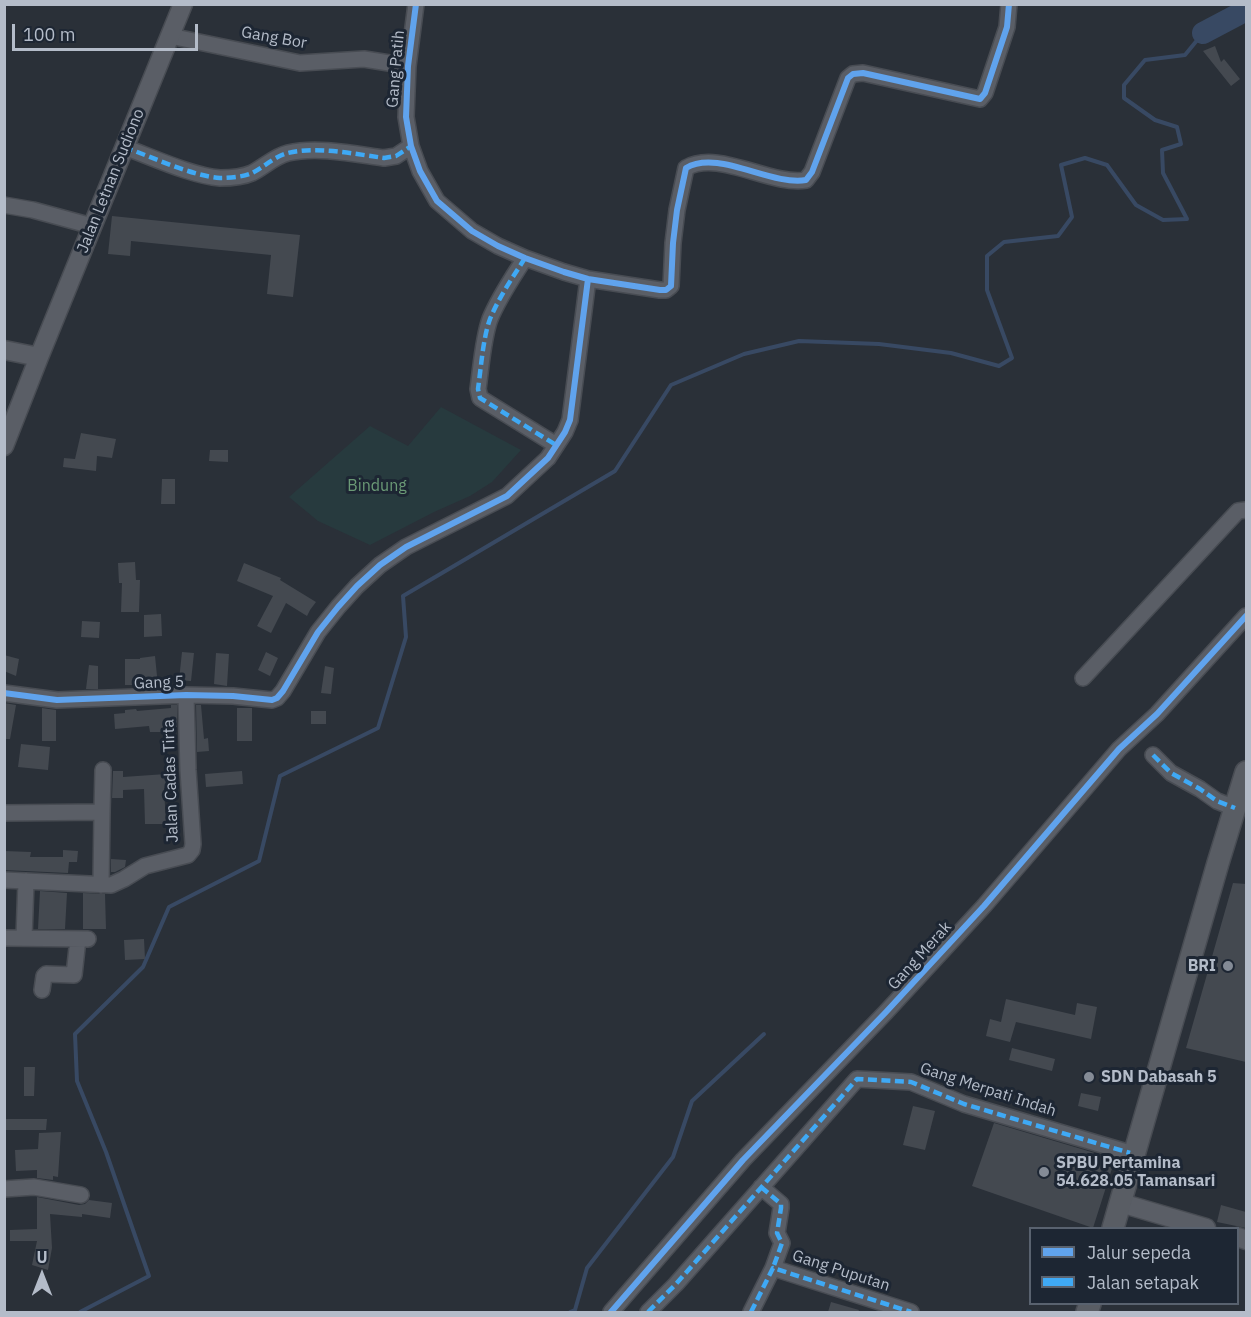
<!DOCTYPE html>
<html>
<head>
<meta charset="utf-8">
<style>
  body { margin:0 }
  #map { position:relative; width:1251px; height:1317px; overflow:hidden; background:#2a3038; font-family:"IBM Plex Sans",sans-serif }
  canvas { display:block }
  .frame { position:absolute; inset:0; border:6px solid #b4bcc9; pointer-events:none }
  .legend { position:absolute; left:1029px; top:1227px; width:210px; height:78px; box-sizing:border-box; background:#1d2633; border:2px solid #59626f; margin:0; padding:8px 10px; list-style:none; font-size:18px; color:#b4bcc9 }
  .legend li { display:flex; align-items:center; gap:12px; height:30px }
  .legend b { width:30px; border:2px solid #59626f }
  .north { position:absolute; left:12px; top:1245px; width:60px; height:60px; -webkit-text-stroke:4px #1d2633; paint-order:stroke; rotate:0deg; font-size:16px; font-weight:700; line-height:24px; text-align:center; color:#b4bcc9 }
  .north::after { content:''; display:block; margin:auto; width:21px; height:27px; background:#b4bcc9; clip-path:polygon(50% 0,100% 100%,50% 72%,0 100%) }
  .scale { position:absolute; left:12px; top:24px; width:186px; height:27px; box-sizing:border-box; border:3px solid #b4bcc9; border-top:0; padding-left:8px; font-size:18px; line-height:21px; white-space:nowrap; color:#b4bcc9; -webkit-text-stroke:4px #1d2633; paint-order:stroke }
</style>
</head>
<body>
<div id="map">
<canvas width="1251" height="1317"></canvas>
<div class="frame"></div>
<ul class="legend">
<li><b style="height:8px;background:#60a3ed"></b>Jalur sepeda</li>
<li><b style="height:8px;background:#3fa9f5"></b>Jalan setapak</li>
</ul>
<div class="north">U</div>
<div class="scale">100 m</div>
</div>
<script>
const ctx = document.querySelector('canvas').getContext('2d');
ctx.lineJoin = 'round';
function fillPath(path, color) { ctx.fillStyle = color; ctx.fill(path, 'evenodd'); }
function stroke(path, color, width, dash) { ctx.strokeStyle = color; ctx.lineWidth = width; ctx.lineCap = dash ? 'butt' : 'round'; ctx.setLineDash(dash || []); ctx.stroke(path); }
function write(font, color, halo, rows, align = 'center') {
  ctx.font = font + ' "IBM Plex Sans",sans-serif'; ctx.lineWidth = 6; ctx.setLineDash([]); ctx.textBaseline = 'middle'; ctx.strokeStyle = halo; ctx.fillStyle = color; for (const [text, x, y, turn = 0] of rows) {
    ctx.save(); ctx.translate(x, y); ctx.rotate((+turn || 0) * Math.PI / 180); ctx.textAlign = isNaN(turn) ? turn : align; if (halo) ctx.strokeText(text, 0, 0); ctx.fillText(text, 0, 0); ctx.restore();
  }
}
const green = new Path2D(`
  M441 407 521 450 492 482 470 496 434 512 370 545 318 521 289 497 370 426 408 446Z`);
const stream = new Path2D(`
  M80 1312 149 1276 106 1152 77 1081 75 1034 143 967 169 907 259 861 280 776 378 728 406 637 403 596 615 471 671 385 744 354 799 341 879 344 951 353 999 366 1012 358 987 290V256L1004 242 1058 236 1072 217 1061 165 1085 158 1107 165 1136 205 1163 220 1187 219 1163 173 1162 150 1181 144 1177 127 1155 120 1124 98V85L1145 60 1185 55 1203 33
  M570 1312 575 1310 587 1268 673 1157 692 1101 764 1034`);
const river = new Path2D(`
  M1203 33 1239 14 1246 8`);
const building = new Path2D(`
  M1215 46 1221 62 1224 59 1240 79 1231 86 1203 51Z
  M112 216 300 235 293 297 267 294 271 255 131 241 130 256 108 254Z
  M81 433 116 439 112 458 97 456 96 471 63 467 64 458 75 459Z
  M210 450H228V462L209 461Z
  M162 479H175V504H161Z
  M135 562 136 580H140L139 612H121L122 583H119L118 563Z
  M244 563 281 578 280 580 316 602 310 610 307 616 286 603 271 633 257 626 273 596 237 581Z
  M161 614 162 636 144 637V615Z
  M82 621 100 622 99 638 81 637Z
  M182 652 194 653 191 681 179 680Z
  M266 652 278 658 270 676 258 670Z
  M216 653 229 654 227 686 214 684Z
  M4 655 19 659 16 676 4 671Z
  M155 656 158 686 142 687V685H125V659H140V658Z
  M89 665 98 666V689H86Z
  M325 666 334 668 331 694 321 693Z
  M4 703 16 705 10 739H4Z
  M171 705H177V727H163V732H150L149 726 115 729 114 714 125 713V710L136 709 137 711 171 708Z
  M196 705H201L204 739 208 738 209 751 197 752Z
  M42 708 56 710V741H42Z
  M237 708H252V741H237Z
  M311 711H326V724H311Z
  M21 744 50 747 48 770 18 767Z
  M113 771H123V777L166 774 167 787 164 788 166 824H145L144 789 123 790V798H112Z
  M242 771 243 784 206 787 205 774Z
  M63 850 78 851 77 862H69L68 873 4 870V851L31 852 30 857H63Z
  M111 859 126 860 125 867 115 872H111Z
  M1233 883 1246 884V1062L1186 1048Z
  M40 891 67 893 65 929H38Z
  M83 893 105 894 106 929H83Z
  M144 939 145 959 125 960 124 940Z
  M1006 999 1075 1015 1077 1003 1097 1007 1091 1039 1016 1022 1010 1042 986 1036 990 1019 1001 1022Z
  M1012 1048 1055 1059 1052 1071 1009 1060Z
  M24 1067H35L34 1096H24Z
  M1081 1093 1101 1097 1098 1111 1078 1106Z
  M913 1106 935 1111 925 1150 903 1145Z
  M4 1119H47L46 1130H4Z
  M994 1123 1115 1159 1093 1228 972 1186Z
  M61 1132 58 1177 53 1176V1180L37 1178V1170L16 1171 15 1150 38 1149 39 1133Z
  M37 1197 79 1205 85 1204 89 1200 112 1203 110 1218 82 1214V1217L50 1214 52 1248 48 1270 32 1265 37 1241H10V1230L37 1229Z
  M1221 1205 1246 1212V1228L1217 1222Z
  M831 1302 859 1310 858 1312H828Z`);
const minor = new Path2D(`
  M416 4 408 66 406 117 411 146 420 171 437 201 472 231 498 246 525 258 564 272 588 279 660 290H666L671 286 673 243 677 210 686 168C718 149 770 186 806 180L812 172 848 78 853 74 863 73 980 99 985 93 1007 27 1009 4
  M170 36 300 63 364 59 408 66
  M124 147C152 157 192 176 220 178 230 178 243 177 252 173 264 167 275 156 288 153 317 146 355 154 384 158L396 156 411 146
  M4 205 33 210 92 226
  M525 258C513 277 499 297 490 319 483 338 481 368 478 389L480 398 556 445
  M1083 678 1238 511 1246 510
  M4 693 57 700 186 695 233 696 272 700 277 698 283 691 318 632 338 607 357 586 380 565 406 547 507 496 548 458 565 432 570 420 588 279
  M1153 755 1171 773 1200 789 1217 801 1235 808
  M102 812 103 770
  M4 813 102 812 101 885
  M4 880 111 885 124 879 145 866 188 855 192 850 193 844 188 770 186 695
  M4 938 88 939
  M24 938 26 881
  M42 990 44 976 46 974 74 975 78 939
  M761 1187 781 1204V1208L777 1233 782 1243 773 1268
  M4 1189 34 1187 81 1195
  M611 1312 743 1160 886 1012 984 906 1119 749 1157 714 1246 616
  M648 1312 676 1284 857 1079 911 1082 964 1104 1130 1153
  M751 1312 773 1268 911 1312`);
const tertiary = new Path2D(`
  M4 350 39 357
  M4 446 39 357 183 4
  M1121 1203 1206 1228
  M1238 1237 1246 1240`);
const secondary = new Path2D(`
  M1113 1228 1218 863 1246 772
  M1087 1312 1090 1304`);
const quiet = new Path2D(`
  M124 147C152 157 192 176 220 178 230 178 243 177 252 173 264 167 275 156 288 153 317 146 355 154 384 158L396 156 411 146
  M525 258C513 277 499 297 490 319 483 338 481 368 478 389L480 398 556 445
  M1153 755 1171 773 1200 789 1217 801 1235 808
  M761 1187 781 1204V1208L777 1233 782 1243 773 1268
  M648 1312 676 1284 857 1079 911 1082 964 1104 1130 1153
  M751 1312 773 1268 911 1312`);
const cycleway = new Path2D(`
  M416 4 408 66 406 117 411 146 420 171 437 201 472 231 498 246 525 258 564 272 588 279 660 290H666L671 286 673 243 677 210 686 168C718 149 770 186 806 180L812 172 848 78 853 74 863 73 980 99 985 93 1007 27 1009 4
  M4 693 57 700 186 695 233 696 272 700 277 698 283 691 318 632 338 607 357 586 380 565 406 547 507 496 548 458 565 432 570 420 588 279
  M611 1312 743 1160 886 1012 984 906 1119 749 1157 714 1246 616`);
const markers = [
  [1228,966,6,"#848b96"],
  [1089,1077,6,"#848b96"],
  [1044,1172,6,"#848b96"]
];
const streetNames = [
  ["Gang Bor",274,38,10],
  ["Gang Patih",396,69,-85],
  ["Jalan Letnan Sudiono",111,181,-68],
  ["Gang 5",159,683,-2],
  ["Jalan Cadas Tirta",171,781,-92],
  ["Gang Merak",920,956,-48],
  ["Gang Merpati Indah",988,1090,18],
  ["Gang Puputan",841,1271,18]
];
const parkNames = [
  ["Bindung",377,486]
];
const poiNames = [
  ["BRI",1216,966,"right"],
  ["SDN Dabasah 5",1101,1077],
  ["SPBU Pertamina",1056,1163],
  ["54.628.05 Tamansari",1056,1181]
];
fillPath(green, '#273a3e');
stroke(stream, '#384963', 4);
stroke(river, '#384963', 22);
fillPath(building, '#444950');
stroke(minor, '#484c53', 18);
stroke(tertiary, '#484c53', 21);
stroke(secondary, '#484c53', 24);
stroke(minor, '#5a5e66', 15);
stroke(tertiary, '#5a5e66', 18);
stroke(secondary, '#595d64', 21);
stroke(quiet, '#3fa9f5', 4.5, [9, 4.5]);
stroke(cycleway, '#60a3ed', 6);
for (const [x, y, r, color] of markers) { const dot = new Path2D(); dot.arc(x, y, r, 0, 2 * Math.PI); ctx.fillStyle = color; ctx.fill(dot); stroke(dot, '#1d2633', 2); }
write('16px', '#b4bcc9', '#1d2633', streetNames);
write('16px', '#6b9a76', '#1d2633', parkNames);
write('bold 16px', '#b4bcc9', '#1d2633', poiNames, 'left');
</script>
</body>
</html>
